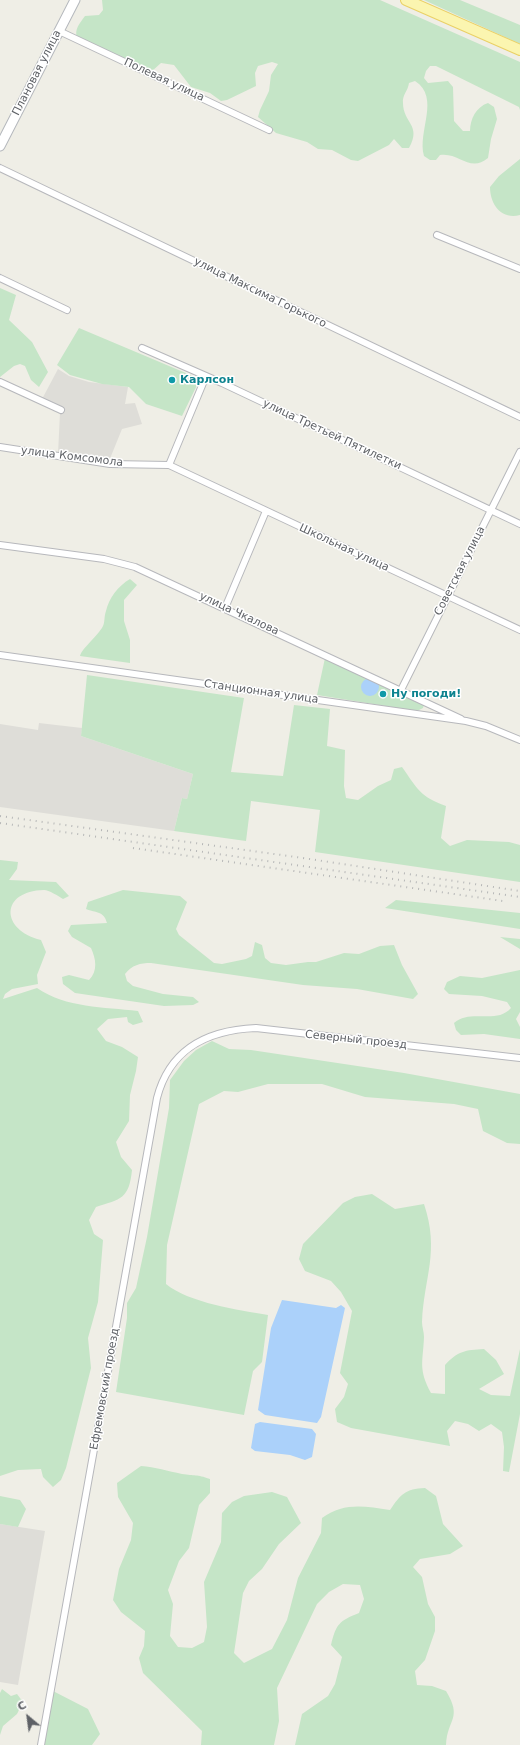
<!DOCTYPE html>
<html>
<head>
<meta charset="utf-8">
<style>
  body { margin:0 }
  #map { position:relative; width:520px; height:1745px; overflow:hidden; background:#efeee6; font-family:"DejaVu Sans",sans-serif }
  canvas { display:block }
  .north { position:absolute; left:8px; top:1697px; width:40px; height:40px; -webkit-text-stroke:3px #fff; paint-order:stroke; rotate:331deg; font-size:11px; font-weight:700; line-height:16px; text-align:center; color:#5e6166 }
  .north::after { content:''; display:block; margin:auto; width:14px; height:18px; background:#5e6166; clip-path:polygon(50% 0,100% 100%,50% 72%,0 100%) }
</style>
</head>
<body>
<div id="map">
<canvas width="520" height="1745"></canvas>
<div class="north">С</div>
</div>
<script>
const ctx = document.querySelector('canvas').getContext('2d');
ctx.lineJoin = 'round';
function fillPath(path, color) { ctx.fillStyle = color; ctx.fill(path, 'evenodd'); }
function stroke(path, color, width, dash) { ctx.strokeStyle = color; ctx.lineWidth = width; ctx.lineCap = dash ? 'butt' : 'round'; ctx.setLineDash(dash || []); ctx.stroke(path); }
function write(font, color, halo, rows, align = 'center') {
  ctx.font = font + ' "DejaVu Sans",sans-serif'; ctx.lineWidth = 3; ctx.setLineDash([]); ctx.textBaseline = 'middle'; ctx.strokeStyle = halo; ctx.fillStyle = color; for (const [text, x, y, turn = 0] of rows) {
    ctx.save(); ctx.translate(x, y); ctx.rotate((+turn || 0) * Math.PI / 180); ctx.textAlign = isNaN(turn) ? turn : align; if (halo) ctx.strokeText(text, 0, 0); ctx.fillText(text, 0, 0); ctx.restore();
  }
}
const industrial = new Path2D(`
  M58 369 69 376 89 382 128 387 125 404 135 403 142 424 122 429 109 461 58 454 60 413 41 401Z
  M39 723 82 728 81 736 193 774 187 799 182 798 174 831 0 807V724L38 730Z
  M0 1524 45 1531 18 1685 0 1682Z`);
const green = new Path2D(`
  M102 0H380L520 62V110L519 107 436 66H430L426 71 424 78 428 83 448 81 453 87 454 121 463 131H470C470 119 476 107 488 103L494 107 497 119 491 139 488 158C470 173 459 152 440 155L436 160H430L424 156C417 131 441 98 415 81L409 83C408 91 402 95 403 103 403 123 422 125 409 148H402L394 139 389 145 358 161 351 160 332 150 318 149 307 142 276 133 258 117 260 110 269 91 271 75 278 64 272 62 258 66 255 73 256 86 227 100 221 101 210 93 191 87 174 65 161 63 151 72 77 38C74 29 80 23 85 16L99 15 103 10Z
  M424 0H460L520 25V44Z
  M520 159V215C501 220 490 204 490 187L499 176Z
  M0 288 16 295 9 320 32 342 48 372 39 387 31 380 25 366 20 364 14 366 0 377Z
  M79 328 200 379 182 416 146 404 129 387 102 384 70 375 57 365Z
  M130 579 137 585 124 600V621L130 640V663L80 656C82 648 98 636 103 626 105 622 104 616 106 611 109 598 118 586 130 579Z
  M325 658 424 705 423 708 417 711 317 695Z
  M87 675 244 698 231 772 283 776 294 705 330 709 327 746 345 750 344 786 346 798 358 800 378 786 391 780 394 769 402 767C417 788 420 797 446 806L441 838 450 846 467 840 509 842 520 845V882L315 852 320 810 251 801 246 841 174 831 182 798 187 799 193 774 81 736Z
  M0 860 18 862 17 869 9 880 56 882 69 896 63 899C58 896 49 890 44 890 0 891 0 930 41 940L46 952 37 975 38 984 12 989 5 994 3 999 37 988C66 1008 104 1007 138 1011L143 1022 133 1025 128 1022 127 1017 108 1019 97 1029 106 1041 122 1047 138 1057 136 1071 130 1095 129 1121 116 1142 121 1157 132 1170C129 1199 121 1199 96 1207L89 1220 94 1234 103 1240 98 1302 88 1338 91 1368 66 1468 61 1480 53 1487 43 1477 41 1469 18 1470 0 1476Z
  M123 890 180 896 187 902 176 929 179 935 214 963 222 964 246 959 252 956 255 942 262 945 265 958 271 963 286 965 308 962H316L344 953 359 954 380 946 394 945 402 965 418 994 413 999 357 989 303 985 151 963C140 963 132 965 125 974L127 981 133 986 163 994 193 997 199 1002 193 1005 164 1006 75 993 63 984 62 977 69 975 89 980C98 971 96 959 91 948L72 937 68 931 71 925 107 923C104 911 96 913 86 909L88 902Z
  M396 900 520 913V929L385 908Z
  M500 937 520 939V949Z
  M520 970V1012L516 1019 520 1027V1039L484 1034 461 1035 456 1030 454 1023C471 1008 496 1025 511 1008L507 1002 482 996 449 994 444 989 447 982 460 976 482 978Z
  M212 1041 229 1049 251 1050 404 1073 520 1094V1144L507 1143 483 1131 478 1109 454 1104 365 1097 322 1084H268L238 1092 224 1091 199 1104 167 1245 166 1284C189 1303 239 1310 268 1315L262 1362 253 1371 244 1415 116 1392 127 1318V1303L136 1288 147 1237 169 1108 170 1080 184 1061 196 1050Z
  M372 1194 395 1209 424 1204C440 1252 424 1277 422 1322 422 1327 424 1332 424 1337 423 1362 418 1369 431 1393L445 1394V1365C458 1351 465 1350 484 1349L496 1360 504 1374 479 1389 491 1395 510 1396 520 1349V1414L509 1472 503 1471 504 1447 502 1432 491 1424 479 1431 468 1424 455 1421 447 1431 450 1446 351 1428 337 1422 335 1409 344 1397 348 1384 340 1373 352 1311 341 1292 331 1281 305 1271 299 1259 303 1244 343 1203 355 1197Z
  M141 1466C155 1467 168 1471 182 1474 195 1476 196 1474 210 1479V1493L199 1505 189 1548 179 1561 168 1590 173 1604 170 1636 178 1647 192 1648 204 1642 207 1627 204 1582 221 1542 222 1513 232 1502 244 1496 272 1492 287 1497 301 1523 279 1544 262 1569 249 1581 243 1593 234 1653 244 1663 272 1649 287 1620 298 1578 321 1533 322 1518C344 1502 364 1506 390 1510 401 1494 405 1489 425 1488L436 1496 443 1524 463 1546 450 1554 420 1559 413 1567 422 1577 428 1604 435 1617V1631L425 1660 415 1671 417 1685 432 1686 446 1691C463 1719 447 1719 446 1745H295L302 1714 328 1696 335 1684 342 1657 331 1645C336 1624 339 1621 359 1613L364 1599 360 1585 343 1584 329 1592 317 1604 277 1688 279 1721 274 1745H201L202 1731 143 1673 139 1658 144 1646 145 1631 121 1612 113 1600 119 1569 131 1540 133 1523 118 1497 117 1483Z
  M0 1496 20 1500 26 1509 18 1527 0 1524Z
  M2 1689 11 1696 17 1694 23 1702 17 1714 3 1726 0 1735V1693Z
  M53 1691 88 1709 100 1734 92 1745H44Z`);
const water = new Path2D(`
  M361 687a9 9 0 1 1 18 0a9 9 0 1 1-18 0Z
  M282 1300 336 1308 341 1305 345 1308 321 1417 317 1423 265 1415 258 1410 271 1328Z
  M260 1422 312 1429 316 1434 312 1457 305 1460 290 1455 255 1451 251 1448 255 1424Z`);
const street = new Path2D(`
  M59 31 269 130
  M0 168 520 417
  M437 235 520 269
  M0 278 67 310
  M142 348 222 383 520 524
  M0 382 61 410
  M0 447 110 464 169 465 520 630
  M169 465 206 376
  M0 545 104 559 135 567 461 719
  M225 608 266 511
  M0 655 466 721 486 726 520 740
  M401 690 520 452
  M41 1745 157 1098C170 1048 208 1030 256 1028L520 1058`);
const secondary = new Path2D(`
  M0 146 75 0`);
const primary = new Path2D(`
  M406 0 520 50`);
const rail = new Path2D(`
  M0 816 303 858 520 891
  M0 823 520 897
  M133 848 503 901`);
const markers = [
  [172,380,4,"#0f9aa8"],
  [383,694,4,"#0f9aa8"]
];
const streetNames = [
  ["Плановая улица",37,73,-63],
  ["Полевая улица",164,80,25],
  ["улица Максима Горького",260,293,26],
  ["улица Третьей Пятилетки",332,435,25],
  ["улица Комсомола",72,457,7],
  ["Школьная улица",344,548,25],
  ["Советская улица",460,571,-63],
  ["улица Чкалова",239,614,25],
  ["Станционная улица",261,692,8],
  ["Северный проезд",356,1040,6],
  ["Ефремовский проезд",105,1389,-80]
];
const cultureNames = [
  ["Карлсон",180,380],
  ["Ну погоди!",391,694]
];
fillPath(industrial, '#deddd8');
fillPath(green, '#c5e5c7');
fillPath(water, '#abd1fa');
stroke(street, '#b7b8bc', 8);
stroke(secondary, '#b5b8bd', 11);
stroke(primary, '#ead065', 12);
stroke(street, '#fff', 6);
stroke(secondary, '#fff', 9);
stroke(primary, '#fbf5b0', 10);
stroke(rail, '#b6b7b7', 2, [1, 5]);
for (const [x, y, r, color] of markers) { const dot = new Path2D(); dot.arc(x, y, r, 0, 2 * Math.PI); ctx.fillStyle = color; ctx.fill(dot); stroke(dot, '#fff', 1.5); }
write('11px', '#5e6166', '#fff', streetNames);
write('bold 11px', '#0d838f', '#fff', cultureNames, 'left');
</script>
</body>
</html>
